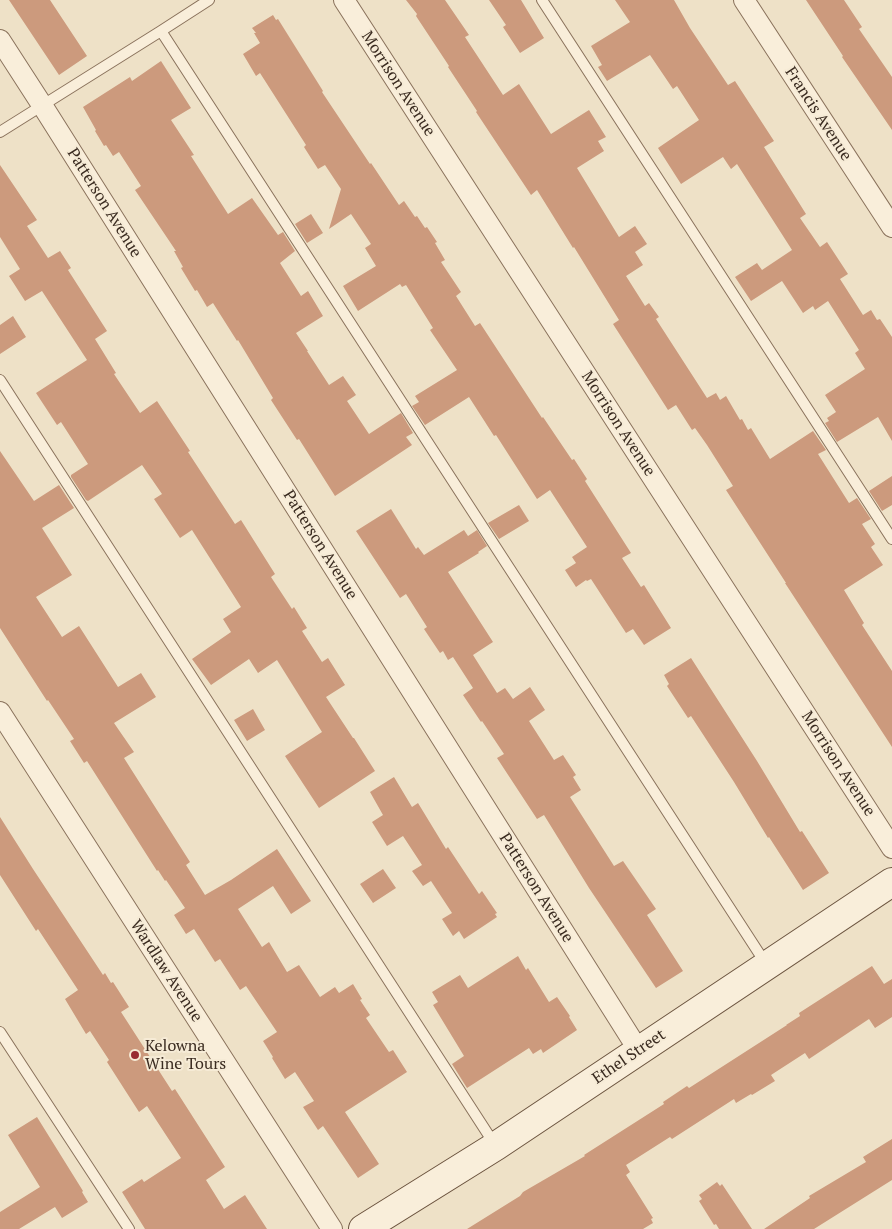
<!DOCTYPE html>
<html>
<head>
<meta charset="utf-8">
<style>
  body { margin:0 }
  canvas { display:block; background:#eee1c7 }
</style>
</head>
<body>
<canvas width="892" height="1229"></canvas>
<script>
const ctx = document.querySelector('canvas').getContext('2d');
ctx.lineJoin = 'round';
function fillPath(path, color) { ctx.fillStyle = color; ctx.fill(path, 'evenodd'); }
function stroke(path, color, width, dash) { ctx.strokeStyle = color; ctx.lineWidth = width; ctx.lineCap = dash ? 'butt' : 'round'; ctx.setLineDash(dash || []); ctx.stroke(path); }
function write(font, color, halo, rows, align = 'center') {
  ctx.font = font + ' "PT Serif",serif'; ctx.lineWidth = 4; ctx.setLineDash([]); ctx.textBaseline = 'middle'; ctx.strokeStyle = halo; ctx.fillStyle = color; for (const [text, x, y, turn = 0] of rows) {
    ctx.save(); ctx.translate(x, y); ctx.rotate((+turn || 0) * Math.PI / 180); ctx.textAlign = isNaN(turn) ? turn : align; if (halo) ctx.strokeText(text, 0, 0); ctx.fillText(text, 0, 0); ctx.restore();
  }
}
const building = new Path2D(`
  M9 0H50L87 56 59 75Z
  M406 0H445L469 35 465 37 503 95 519 84 551 134 589 110 606 137 598 141 604 151 577 168 619 237 635 226 647 244 635 252 643 265 626 276 645 306 649 303 659 317 656 319 707 398 716 393 720 400 726 396 740 420 742 419 748 430 751 428 770 459 813 431 826 450 818 454 849 503 857 498 871 519 862 524 875 544 871 547 883 565 844 590 864 623 862 625 892 671V747L785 583H786L726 490 733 486 707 445 695 428 692 430 676 405 668 410 613 324 619 320 574 247 573 248 537 190 531 195 476 112 477 111 448 67 449 66 416 16 417 14Z
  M489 0H521L544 38 520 53 503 27 506 25Z
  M615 0H674L690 28 728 85 735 81 774 141 764 147 806 214 800 218 820 247 827 242 848 274 840 279 863 315 871 310 877 320 880 319 892 337V441L878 417 837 442 825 423 829 421 827 418 836 412 825 395 865 369 855 353 859 350 828 301 815 310 813 306 803 313 782 281 751 301 735 277 757 263 762 270 792 250 737 164 731 169 723 157 681 184 658 148 699 120 677 86 673 89 650 55 607 81 598 67 602 65 591 46 630 22Z
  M806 0H844L862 27 859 29 892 77V130L842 57 843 56Z
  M273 15 276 20 278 19 323 91 322 92 370 164 371 163 399 205 404 201 415 217 417 216 425 228 427 227 437 242 435 243 445 260 441 262 461 292 456 296 475 326 480 323 542 418 543 417 572 460 574 459 587 479 585 481 631 553 622 558 641 587 644 585 671 628 644 645 633 629 626 633 591 579 587 581 586 580 576 587 565 570 576 563 572 557 587 547 550 490 537 499 496 435 494 436 469 397 425 425 412 406 419 402 415 396 457 370 430 330 433 328 406 285 402 287 400 284 358 311 343 286 376 266 365 248 371 244 351 214 329 229 341 189 325 165 318 169 304 147 306 145 260 73 256 76 243 54 260 43 254 33H256L252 28Z
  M161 61 191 108 171 120 194 155 191 156 228 214 252 198 278 235 283 232 295 251 280 263 301 296 308 291 323 316 296 333 308 351H307L329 385 343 376 356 395 347 401 369 434 401 413 413 433 406 437 412 445 335 496 299 439 297 440 271 400 273 398 238 340 237 341 213 303 207 307 197 290 195 291 181 268 183 267 174 251H176L135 190 141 186 119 152 113 156 106 145 104 146 95 131 96 130 83 107 130 77 132 81Z
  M0 165 37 220 27 226 48 258 60 251 71 268 68 270 107 331 95 339 116 373 114 374 140 413 157 401 190 451 188 452 235 524 241 520 275 574 271 577 292 609 294 607 307 628 302 631 322 662 328 658 345 685 326 697 353 738H354L375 771 319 808 285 756 322 732 277 660 258 673 249 659 211 685 192 659 231 632 223 619 241 607 192 530 180 538 154 499 162 494 142 465 88 501 86 500 71 477V475L88 464 61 422 57 425 36 393 87 360 42 291 25 301 9 276 20 269 0 237Z
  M311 214 323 233 307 243 295 224Z
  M13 316 26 337 0 354V325Z
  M0 451 34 501 59 485 74 508 42 528 72 575 36 597 62 637 79 626 118 687 141 673 156 697 114 723 134 752 124 758 190 862 186 865 205 895 231 880 277 849 311 901 291 914 273 886 238 909 262 947 269 942 287 972 299 965 320 997 335 987 339 993 353 984 362 999 360 1000 370 1015 366 1018 389 1052 393 1050 407 1072 345 1112 379 1164 358 1178 323 1126 318 1130 303 1107 314 1101 295 1072 285 1079 272 1058 273 1057 263 1041 277 1032 246 986 240 990 220 959 215 962 194 929 186 934 174 915 185 908 166 880 165 881 158 870 157 871 87 761 84 763 70 741 74 739 48 700 47 701 0 628Z
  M892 476V505L882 511 869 491Z
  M519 505 529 521 499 539 488 523Z
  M391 509 416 549 418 547 424 555 464 530 468 536 477 530 487 546 478 552 479 553 448 572 493 642 473 655 497 693 505 688 513 699 530 687 545 710 529 721 554 760 563 755 576 775 573 777 581 790 570 797 614 866 623 861 656 909 647 915 683 971 656 988 589 888 544 815 537 819 497 758 504 754 482 721 481 722 463 695 473 688 453 657 448 660 443 651 440 653 424 629 427 627 406 594 400 598 356 531Z
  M691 658 757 761 800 832 802 831 829 873 803 890 769 837 768 838 734 782 691 716 688 718 667 686 669 684 664 675Z
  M253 709 265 730 247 741 234 720Z
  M394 777 412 807 418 803 446 849 448 847 479 894 482 891 497 913 495 914 497 917 464 939 459 931 453 936 442 919 452 913 431 881 423 886 412 871 422 865 403 836 387 846 372 822 383 815 370 792Z
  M0 817 33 869 103 975 105 973 111 983 113 982 129 1007 121 1012 172 1091 175 1089 225 1167 206 1180 224 1209 245 1195 267 1229H145L122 1192 142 1179 144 1182 181 1158 147 1106 139 1112 107 1062 109 1060 90 1031 86 1034 65 999 78 990 38 929 36 931 0 875Z
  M383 869 396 888 373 903 360 884Z
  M518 956 526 970 528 968 549 1002 557 997 570 1016 569 1017 577 1030 543 1053 541 1049 533 1054 529 1048 467 1088 452 1064 464 1056 433 1005 438 1002 432 992 460 975 468 988Z
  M872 966 884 984 892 979V1017L875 1028 869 1019 809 1059 805 1053 771 1075 775 1081 752 1095 751 1094 736 1103 734 1099 672 1139 670 1137 626 1165 630 1172 626 1175 653 1218 651 1219 653 1223 643 1229H467L520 1196 523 1192 585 1156 584 1155 664 1104 663 1102 687 1086 689 1088 787 1025H786L800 1016 799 1013Z
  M37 1117 83 1191 82 1192 88 1202 62 1218 55 1207 19 1229H0V1212L40 1187 8 1135Z
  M892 1139V1180L814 1229H764L810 1198 809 1196 866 1162 863 1157Z
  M717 1182 720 1186 722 1184 752 1229H719L716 1224 714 1225 699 1201 702 1199 699 1195Z`);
const lane = new Path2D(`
  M542 0 892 539
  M161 31 766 964
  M0 132 161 31 209 0
  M0 380 495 1145
  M0 1032 129 1229`);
const street = new Path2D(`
  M344 0 892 848
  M744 0 892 227
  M0 40 42 105 639 1051
  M0 712 332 1229`);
const secondary = new Path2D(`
  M363 1229 496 1146 892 882`);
const markers = [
  [135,1055,5,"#992c32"]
];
const streetNames = [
  ["Morrison Avenue",398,84,57],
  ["Francis Avenue",818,114,57],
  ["Patterson Avenue",104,203,58],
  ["Morrison Avenue",618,424,57],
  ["Patterson Avenue",320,545,58],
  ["Morrison Avenue",838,764,57],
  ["Patterson Avenue",536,888,58],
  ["Wardlaw Avenue",166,971,57],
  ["Ethel Street",629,1057,-34]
];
const poiNames = [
  ["Kelowna",145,1046],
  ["Wine Tours",145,1064]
];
fillPath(building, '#cc9a7d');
stroke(lane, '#8a725c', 12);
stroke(street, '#8a725c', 22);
stroke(secondary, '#6c543f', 30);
stroke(lane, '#f9eeda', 10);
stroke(street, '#f9eeda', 20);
stroke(secondary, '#f9eeda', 28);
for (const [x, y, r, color] of markers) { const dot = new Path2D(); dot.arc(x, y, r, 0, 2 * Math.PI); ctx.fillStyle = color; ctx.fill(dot); stroke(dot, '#f6ebd6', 2); }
write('16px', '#3a2b20', '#f6ebd6', streetNames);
write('16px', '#3a2b20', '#f6ebd6', poiNames, 'left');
</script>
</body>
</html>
